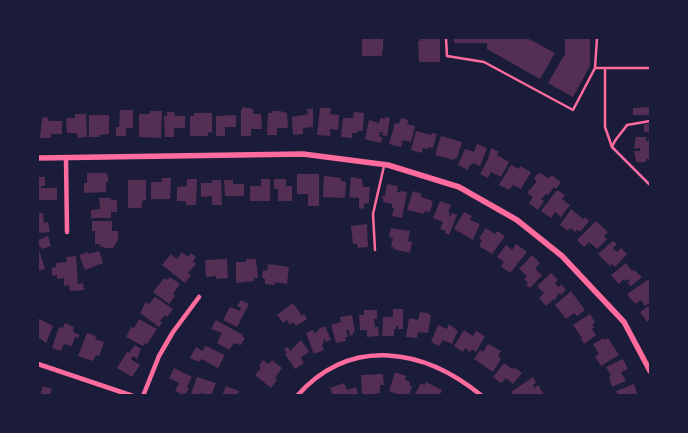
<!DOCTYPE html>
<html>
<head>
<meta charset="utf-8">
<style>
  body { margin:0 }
  #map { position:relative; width:688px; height:433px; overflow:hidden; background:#1b1b3a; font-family:Manrope,sans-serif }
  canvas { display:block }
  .frame { position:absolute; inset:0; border:39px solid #1b1b3a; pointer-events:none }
</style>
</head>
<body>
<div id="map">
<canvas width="688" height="433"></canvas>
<div class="frame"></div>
</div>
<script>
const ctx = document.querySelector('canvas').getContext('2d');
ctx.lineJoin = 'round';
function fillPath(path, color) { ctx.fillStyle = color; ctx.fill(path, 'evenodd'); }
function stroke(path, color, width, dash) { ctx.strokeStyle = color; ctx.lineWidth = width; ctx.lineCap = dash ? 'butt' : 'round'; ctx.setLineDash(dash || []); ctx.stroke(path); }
const building = new Path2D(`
  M362 38H383V50H382V56H362Z
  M420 38H440V62H419L418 41H420Z
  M454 38H527L555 53 540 79 487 49V43H454Z
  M565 38H590V66L573 97 548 83 565 54Z
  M243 107 253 109V114H261L262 129H251V136H241V110Z
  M650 107V115H633V108Z
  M320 108H331L330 114 339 115 338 130 330 129V136L317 135Z
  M307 109H313V127L303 128V134L293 135 292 117 308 114Z
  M120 110H133V128H126V136H116V127H119Z
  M150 111H162L161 138 139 137V114H150Z
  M272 111H280L287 113 288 128H277V135H267L268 113H272Z
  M167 112H174L175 116H185V128H174V137H165L164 116H167Z
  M354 112 364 113 363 131H358V133H352V138L341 137 343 118H353Z
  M194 113H212V133L208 132V136H190V116H194Z
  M75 114H86L87 137 78 138 77 133H67L66 118H75Z
  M89 115H109V134L99 135V137H89Z
  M236 115V127H225V136H216V116Z
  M47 117 49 121H62V134H51V138H40L42 118Z
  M385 117 390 118 387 136 382 135 383 132H380L379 137H382L381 143 365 139 369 120 379 123 380 118 385 119Z
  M401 118 408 120 407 124 415 126 411 142 403 140 401 147 389 144 395 123 399 124Z
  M644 124H650V132H644Z
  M416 131 431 135 432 133 437 134 433 148 429 147 428 149 423 148 422 153 411 150Z
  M441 136 462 142 457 158H455L454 160 435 155Z
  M636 137H646V142L650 139V160L646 158V162H636L634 151H640V148L634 149Z
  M477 144 487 148 480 166 473 163 472 165 470 164 468 170 458 165 465 149 474 152Z
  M491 148 499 152 497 155 509 162 501 177 491 172 488 178 480 174 488 159Z
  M511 165 519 169 520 166 531 172 521 189 513 185 509 190 499 185Z
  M87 173H106V175H108V182H106V192L84 193V183H87Z
  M541 173 547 178 550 177 552 175 561 182 556 189 554 187 548 195 546 194 541 199 544 201 538 210 529 203 533 197 527 193 537 181 534 179 537 174Z
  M297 174H319V206H308V194H297Z
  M324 176 341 178V181L346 182 345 198 323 197Z
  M38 177H45V186H41V188H57V200H38Z
  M351 177 362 179 363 187H370L369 203 364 204V209L359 208V198L349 197Z
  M162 178H171L170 199H151V182H162Z
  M187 179H197L196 205H186V201H177V187L187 186Z
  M261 179H270V201H250V186H261Z
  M274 179H286V186H292V201H278V189H274Z
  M128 180H146V200L142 201V208H128Z
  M212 180H221L222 205H212V196L201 197V183H212Z
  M224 180H233V184H244V196H225Z
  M387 184 398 186 397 192H400L399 194 401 191 407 192 402 218 392 216 394 208H392V204L383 202 384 199H382L383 195 385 196Z
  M557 190 565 195 562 199 570 205 561 217 555 212 551 218 541 211Z
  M413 191 422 194 421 197 433 201 430 212 425 211 424 214 407 210Z
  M99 198H111V200H117V212H111V218H91V210L100 209Z
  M440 201 451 205 448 212 450 213 449 215 451 216 452 213 457 215 449 235 445 233 446 231 440 229 443 222 433 218Z
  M571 209 583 219 585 217 589 221 580 232 577 229 576 232 570 228 568 231 560 225Z
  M464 212 472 216 470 220 480 224 473 240 454 229Z
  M38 213H43L44 223 48 222 50 232 38 233Z
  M92 221H112V231H118V240L113 248H106L100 246V244H95V231H92Z
  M596 221 608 232 604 236 607 239 597 249 589 242 584 247 577 240Z
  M367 224 368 247 358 248 357 244H353L351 226Z
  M391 228 410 231 408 241 412 242 410 253 393 249 394 247H391L393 238 389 237Z
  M486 228 495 234 497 231 505 236 492 254 479 246 482 240 479 238Z
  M48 236 51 246 42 249 40 246 38 247 45 269 38 271V240Z
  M613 241 617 244 613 248 617 252 621 248 627 254 615 267 612 264 610 266 598 254Z
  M516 244 527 252 510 273 501 266 504 262 497 257 506 245 512 250Z
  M99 251 103 263 85 270 79 255 88 252 89 254Z
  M182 252 188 257 191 253 196 257 193 261 196 264 188 273 191 275 185 283 162 265 171 254 177 259Z
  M532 255 540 263 535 269 542 275 530 288 526 285 528 283 524 279 527 276 519 269Z
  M76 256 78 284 83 283 84 290 70 291 69 285 64 286V278L57 279V275L52 276V268L56 267V263L67 262 66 257Z
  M227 259 228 278 216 279V276L206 277 205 260Z
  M246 259H256L258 278H254V281L236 283V262H246Z
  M626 263 632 271 634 270 642 277 631 286 627 283 630 281 628 279 626 281 624 279 619 284 611 275Z
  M268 264 289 267 287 284 275 282V285L265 284V279L262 278 263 270 267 271Z
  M551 273 558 280 555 283 558 287 562 285 566 290 561 295 559 293 555 300 554 299 546 306 539 298 544 293 537 286Z
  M170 277 180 284 173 294 175 296 169 304 153 292 164 278 167 280Z
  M649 279H650V302L645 306 641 300 635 304 627 294Z
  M571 291 585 310 577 316 574 313 566 319 555 305Z
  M155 297 173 309 167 317 165 315 160 321 162 323 159 327 140 313 146 302 149 304Z
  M241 300 249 304 237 327 223 320 230 307 240 311 241 308 237 306Z
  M293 303 302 316 304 314 307 319 296 326 293 322 290 325 287 320 283 323 277 315Z
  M650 305V319L647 322 640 312Z
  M393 309H403V329H398V326H396V329H394V336H382L383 317H393Z
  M364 310H377V319H374L375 327H378L379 336 367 337V330H360L359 315H364Z
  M420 312 428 313 431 316 428 333 418 332 417 338 406 337 409 318 418 320Z
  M590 314 595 322 592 325 594 327 592 329 596 335 584 344 581 339 582 338 573 325Z
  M352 315 355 332H353V335L350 336 349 330H346L348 337H345L346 341 336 343 331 325 341 322 340 317Z
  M38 318 53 326 46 343 38 337Z
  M139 319 157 329 147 344 145 343 143 346 126 337 131 327 134 328Z
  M216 320 243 335 242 336 245 338 241 345 234 343 229 350 217 343 222 333 211 329Z
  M65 323 74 327 73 332 80 335 78 338 75 337 72 346 64 344 61 351 52 348 59 327 63 328Z
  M449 324 458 331 452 344 443 340 439 346 431 342 438 325 447 329Z
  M325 326 331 340 326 342 325 339 323 340 324 343 322 344 324 350 314 354 306 333 313 330 315 334 320 328Z
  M464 330 473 336 476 331 485 336 476 352 472 349 470 352 465 348 463 352 454 346Z
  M87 333 96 336 95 339 104 342 99 356 96 355 93 361 78 356Z
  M604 338 605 340 608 338 619 355 601 366 595 356 599 354 593 344Z
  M301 340 309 352 301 357 304 363 295 369 285 354 287 353 284 349 288 347 290 351Z
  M488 344 501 351 498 356 501 359 493 372 474 359 480 350 483 352Z
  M135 345 141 349 137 359 133 356 131 359 140 365 132 377 117 368 127 352 129 353Z
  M206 346 225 355 218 368 201 359 199 362 190 358 196 347 202 351Z
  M623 359 628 369 621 372 626 381 612 387 609 377 611 376 606 367Z
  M263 360 269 364 272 360 282 368 275 378 277 380 271 388 255 375 261 368 259 366Z
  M504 363 512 369 514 367 522 373 513 384 506 378 501 383 493 377Z
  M174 368 192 377 187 387 189 388 186 394 184 393 183 395 175 391 179 383 169 378Z
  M395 372 406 376 405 380 410 382 409 385 412 386 409 396H402L389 391Z
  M383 374 384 385H380V393H377V396L362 394 361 375Z
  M197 377 216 383 211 396 201 393 200 396H190Z
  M533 377 536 383 533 385 534 388 538 385 544 394 541 396H513L511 392Z
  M426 382 442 390 439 396H414L421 383 424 385Z
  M344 383 347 390 356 387 359 396H333L330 388Z
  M634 384 637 393 634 396H618L616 391Z
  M43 386 52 389 49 396H40Z
  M226 386 239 391 237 396H222Z`);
const service = new Path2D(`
  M446 38 447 56 484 62 573 110 595 68
  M597 38 595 68H650
  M605 68V127L612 147 650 185
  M612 147C615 138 622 133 627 125L650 121
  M375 250 373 214 384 166`);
const minor = new Path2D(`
  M66 158 67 232
  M38 364 133 396
  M143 396 159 356 173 332 199 297
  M297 396C351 335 425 349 482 396`);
const tertiary = new Path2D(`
  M38 158 303 154 388 165 459 187 517 220 562 256 624 322 650 371`);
fillPath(building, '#542f53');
stroke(service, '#ff6b9d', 2.5);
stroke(minor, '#ff6b9d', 4.5);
stroke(tertiary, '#ff6b9d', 5.5);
</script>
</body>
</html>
